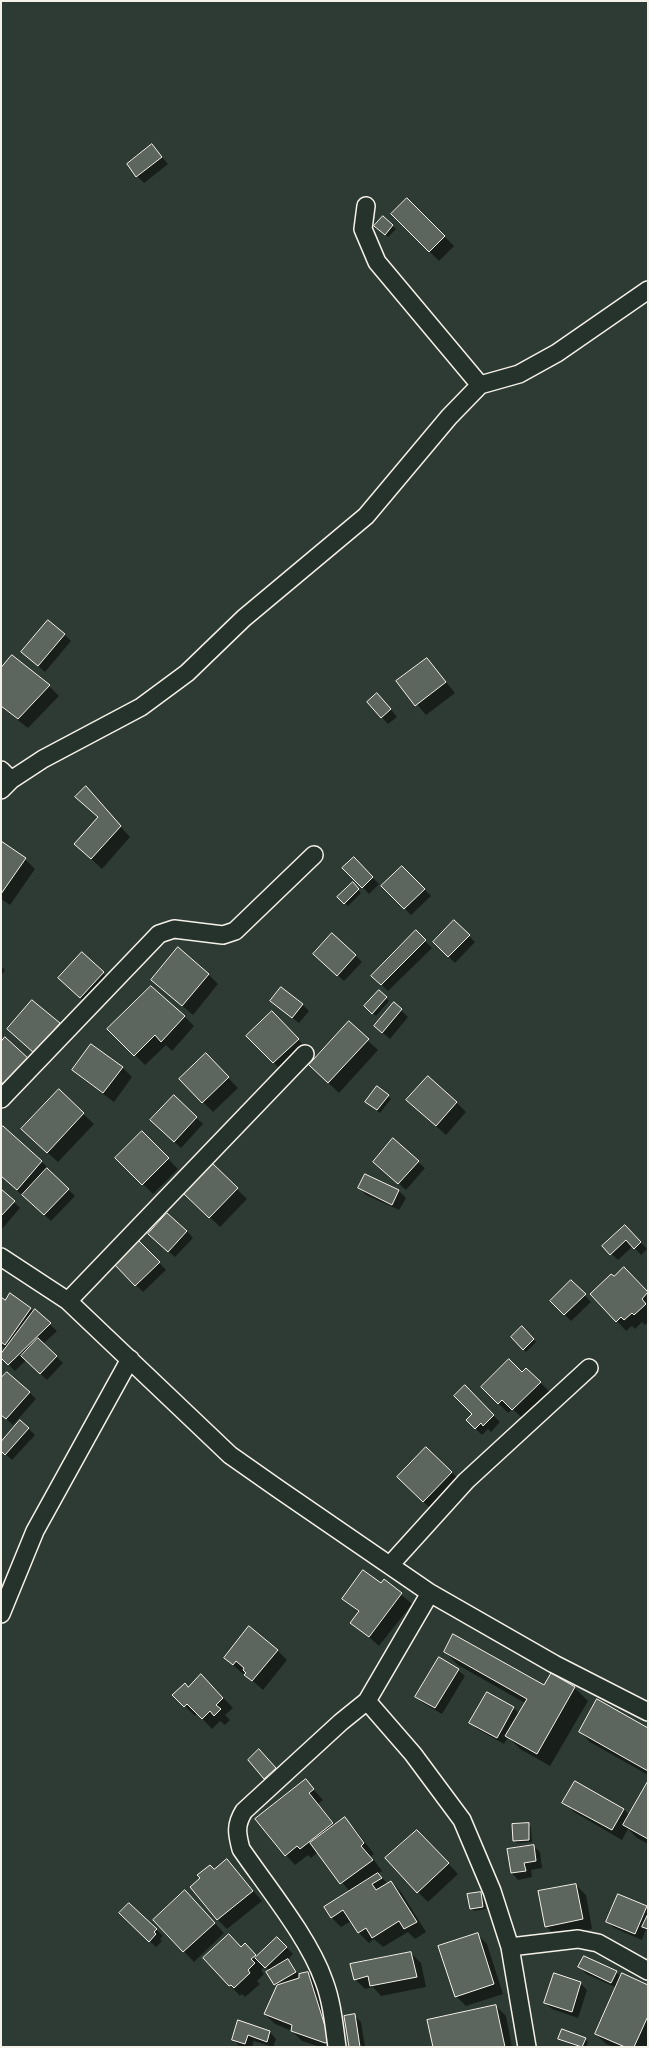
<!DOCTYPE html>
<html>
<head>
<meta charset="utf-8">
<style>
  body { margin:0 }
  #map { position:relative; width:649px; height:2048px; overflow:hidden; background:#2e3b34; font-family:Mynerve,sans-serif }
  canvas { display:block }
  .frame { position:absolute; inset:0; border:2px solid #f4f1e8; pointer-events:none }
</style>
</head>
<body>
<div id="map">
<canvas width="649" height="2048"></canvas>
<div class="frame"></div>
</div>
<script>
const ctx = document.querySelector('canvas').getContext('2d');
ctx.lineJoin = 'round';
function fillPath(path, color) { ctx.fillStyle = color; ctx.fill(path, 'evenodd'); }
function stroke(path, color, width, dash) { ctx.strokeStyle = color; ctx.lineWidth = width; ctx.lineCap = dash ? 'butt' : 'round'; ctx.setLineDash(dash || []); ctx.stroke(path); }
const shadow = new Path2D(`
  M152 146 168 164 144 183 137 176Z
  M407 199 454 246 439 261 392 214Z
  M383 217 396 229 388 237 379 228Z
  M64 634 71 641 45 672 22 652Z
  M427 659 455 693 426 715 398 682Z
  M1 670 49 686 59 696 28 728 1 707Z
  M384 701 397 717 388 724 368 702Z
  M86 788 130 837 102 869 75 844 99 818 77 797Z
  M1 842 25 859 35 869 10 905 1 899Z
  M354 858 379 884 369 894 344 868Z
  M402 867 431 896 411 915 382 886Z
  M353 884 361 893 348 906 339 897Z
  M454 921 475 942 455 963 434 942Z
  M416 932 432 948 388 991 373 976Z
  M82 954 110 980 87 1004 66 985Z
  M355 955 362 962 344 981 321 960Z
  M1 966 5 970 1 976Z
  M208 974 218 984 193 1015 152 980Z
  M379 991 389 1001 376 1016 365 1006Z
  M271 1001 302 1004 309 1011 299 1023Z
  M394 1004 408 1017 390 1039 382 1032Z
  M184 1016 194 1026 172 1051 166 1045 145 1065 109 1029Z
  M282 1023 308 1050 284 1073 248 1036Z
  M349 1023 378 1050 339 1093 320 1075Z
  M59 1024 69 1034 45 1062 18 1039Z
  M206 1055 238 1088 213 1112 180 1079Z
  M122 1067 132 1077 114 1102 83 1079 73 1069Z
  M59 1091 94 1124 58 1162 32 1139Z
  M174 1096 203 1124 181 1148 152 1120Z
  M388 1096 391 1099 380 1113 369 1104Z
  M456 1102 466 1112 446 1135 418 1110Z
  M3 1127 42 1162 52 1172 51 1173 75 1196 51 1221 1 1176V1129Z
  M142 1132 178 1169 153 1194 116 1158Z
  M393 1140 425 1168 406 1190 381 1168Z
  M211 1164 247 1199 220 1227 194 1202Z
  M366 1175 399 1191 406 1198 399 1210 366 1195 360 1188Z
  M1 1190 20 1208 1 1230Z
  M625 1226 647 1249 641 1255 633 1246 618 1260 603 1246Z
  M187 1231 193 1238 175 1257 156 1240Z
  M138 1241 166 1270 143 1292 115 1264Z
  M613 1277 634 1278 648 1293V1322L645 1325 642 1322 635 1329 632 1326 626 1331 617 1321Z
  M571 1281 591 1302 571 1321 551 1301Z
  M1 1299 30 1308 34 1312 35 1311 57 1331 43 1344 63 1363 47 1380 26 1360 15 1371 1 1357 6 1349 1 1345Z
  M522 1328 536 1342 526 1352 512 1337Z
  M526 1369 550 1392 523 1419 513 1409 508 1413 482 1387 522 1374Z
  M1 1380 29 1392 36 1399 13 1425 1 1414Z
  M465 1387 500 1422 491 1432 488 1429 482 1435 467 1420 473 1414Z
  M28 1428 35 1435 12 1460 1 1450V1443Z
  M426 1448 462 1482 434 1512 408 1487Z
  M384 1580 412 1604 379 1646 352 1622 359 1613 343 1598 381 1585Z
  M277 1650 287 1660 263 1690 245 1674 247 1673 245 1671 243 1674 225 1658Z
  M445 1652 544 1686 551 1675 575 1688 588 1701 550 1766 520 1749 508 1737 504 1744 477 1729 470 1722 487 1693 514 1708 519 1714 525 1703 458 1665Z
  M458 1670 465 1676 442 1714 423 1703 416 1696Z
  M211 1685 233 1708 225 1715 230 1720 225 1725 220 1721 212 1729 197 1713 195 1716 174 1695 188 1688Z
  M648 1729V1775L590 1742 580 1732Z
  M266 1757 282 1775 272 1784 265 1778Z
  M306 1781 323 1800 318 1804 336 1825 345 1819 355 1829 374 1854 371 1856 382 1871 378 1874 388 1884 391 1882 401 1892 426 1932 415 1939 408 1932 383 1947 374 1939 369 1943 359 1933 351 1921 341 1927 331 1917 350 1892 318 1852 311 1858 308 1855 295 1865 286 1855Z
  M648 1783V1844L637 1838 628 1829 622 1840 574 1812 564 1802 624 1809 629 1815Z
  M528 1824 531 1827 532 1842 517 1843 514 1840Z
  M427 1841 458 1874 428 1902 418 1892Z
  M533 1846 540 1852 542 1868 531 1870 532 1877 518 1880 512 1873 508 1850Z
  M227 1860 262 1901 227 1929 217 1919Z
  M576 1885 586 1895 592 1929 556 1936 546 1926Z
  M480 1893 483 1896 486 1909 474 1911 471 1908Z
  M194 1902 224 1933 194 1962 154 1920Z
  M129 1904 163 1936 160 1939 162 1941 156 1947 120 1913Z
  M646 1907 648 1909V1931L646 1929 642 1940 614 1928 607 1922Z
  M477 1934 487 1944 503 1994 466 2006 456 1996Z
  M277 1938 293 1954 287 1960 299 1975 308 1973 318 1983 341 2047H320L302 2041 292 2031 275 2024 265 2014 277 1987 268 1972 270 1971 265 1966 261 1970 264 1974 257 1981 260 1984 245 1997 242 1994 240 1996 205 1958 241 1948 245 1944 258 1957Z
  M411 1953 421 1963 426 1987 381 1996 373 1987 365 1989 355 1979Z
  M580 1967 616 1972 621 1977 648 1986V2047H614L606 2044 596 2034 617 1988 586 1974Z
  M580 1983 587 1990 578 2018 552 2009 545 2003Z
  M496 2006 506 2016 512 2047H434Z
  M354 2015 361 2022 365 2047H350Z
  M239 2022 270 2032 276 2039 273 2047 254 2041 252 2047 239 2046 233 2039Z
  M559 2039H585L588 2042 586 2047H576Z`);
const building = new Path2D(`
  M152 144 162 157 136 177 127 164Z
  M407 198 445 236 429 252 391 214Z
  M383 216 393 225 385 235 374 226Z
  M48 620 65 634 38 666 21 652Z
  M12 655 50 685 18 719 1 706V668Z
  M427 658 446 682 415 706 396 681Z
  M377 693 391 709 381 718 367 702Z
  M86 786 121 826 91 859 74 844 98 817 75 797Z
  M1 841 26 858 1 894Z
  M354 857 373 877 362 888 342 868Z
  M402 866 425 889 404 909 381 886Z
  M353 882 359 889 344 904 337 897Z
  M454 920 470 935 448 957 433 942Z
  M416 930 426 940 381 985 371 976Z
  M332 933 356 955 337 976 313 954Z
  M178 947 209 974 182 1006 151 980Z
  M82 952 104 972 80 998 58 978Z
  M151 986 185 1016 161 1042 155 1035 134 1056 107 1029Z
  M281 987 303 1004 292 1018 270 1001Z
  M379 990 387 997 372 1014 364 1006Z
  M32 1000 60 1023 34 1053 7 1029Z
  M394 1002 402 1009 382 1033 374 1026Z
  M272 1011 299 1039 273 1063 246 1036Z
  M349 1021 369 1039 328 1083 309 1065Z
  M5 1037 29 1059 5 1085 1 1082V1042Z
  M91 1044 123 1067 103 1093 72 1070Z
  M206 1053 229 1077 202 1103 179 1079Z
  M428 1076 457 1102 436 1126 406 1100Z
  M377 1086 389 1095 377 1110 365 1102Z
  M59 1089 84 1113 47 1153 21 1129Z
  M174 1095 197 1117 174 1142 150 1120Z
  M3 1126 42 1161 17 1190 1 1176V1128Z
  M142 1131 169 1158 142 1185 115 1158Z
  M393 1138 419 1161 398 1184 373 1162Z
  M211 1162 238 1188 209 1218 182 1192Z
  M47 1168 69 1189 44 1215 22 1195Z
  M365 1174 399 1190 392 1205 358 1188Z
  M1 1189 15 1201 1 1216Z
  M167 1213 187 1231 168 1252 148 1234Z
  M625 1225 641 1242 634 1249 626 1240 610 1255 602 1246Z
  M138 1240 160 1262 135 1286 114 1264Z
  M624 1267 648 1292 642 1299 646 1304 634 1315 632 1313 624 1320 621 1317 616 1322 590 1294 611 1274 614 1276Z
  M571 1280 586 1294 564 1315 550 1301Z
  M10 1293 31 1308 5 1345 1 1342V1297L5 1300Z
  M35 1309 51 1323 8 1365 1 1358V1354Z
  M522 1326 534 1339 523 1350 511 1337Z
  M38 1338 57 1356 40 1374 21 1356Z
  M509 1359 522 1372 526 1368 541 1382 512 1410 502 1400 498 1404 481 1387Z
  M7 1372 30 1392 6 1419 1 1415V1378Z
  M465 1385 494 1415 483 1426 481 1423 475 1429 466 1420 472 1414 454 1396Z
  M20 1420 29 1428 5 1455 1 1451V1442Z
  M426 1447 452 1472 423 1502 397 1477Z
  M363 1570 381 1583 384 1579 402 1593 369 1637 350 1623 359 1611 342 1599Z
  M249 1626 278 1650 252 1681 244 1675 246 1673 243 1670 244 1668 236 1661 233 1665 224 1658Z
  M453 1634 544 1685 551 1673 575 1687 537 1754 505 1736 527 1699 444 1652Z
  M439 1657 459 1669 435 1708 415 1697Z
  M201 1674 223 1698 216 1705 221 1709 214 1716 210 1711 202 1719 187 1704 184 1707 172 1695 185 1683 188 1687Z
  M487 1692 514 1707 497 1738 469 1723Z
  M597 1699 648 1728V1771L579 1732Z
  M259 1749 276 1768 264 1779 248 1760Z
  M306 1779 314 1789 309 1793 333 1823 300 1849 297 1846 285 1856 255 1819Z
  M575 1781 624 1809 612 1830 562 1803Z
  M648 1781V1839L623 1825Z
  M345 1817 364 1843 361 1846 373 1860 340 1884 310 1843Z
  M529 1823V1840L513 1841 512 1824Z
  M417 1830 449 1863 417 1893 385 1858Z
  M534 1845 536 1861 524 1863 526 1871 511 1873 507 1849Z
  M227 1859 253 1891 217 1920 190 1887 200 1878 197 1875 210 1865 214 1869Z
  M378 1873 382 1878 372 1884 376 1890 391 1881 417 1922 404 1929 399 1921 372 1938 366 1928 358 1933 343 1910 331 1918 324 1907Z
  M576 1884 583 1919 545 1927 538 1891Z
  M185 1890 215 1923 183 1952 153 1920Z
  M481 1892 483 1907 470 1909 467 1894Z
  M618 1894 647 1906 635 1934 606 1922Z
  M129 1903 157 1929 154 1932 156 1934 149 1942 119 1913Z
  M648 1914V1929L642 1927Z
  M478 1933 494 1984 455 1997 438 1946Z
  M229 1934 241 1947 245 1943 256 1955 251 1959 255 1963 248 1970 250 1973 234 1988 231 1985 229 1986 203 1958Z
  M277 1937 287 1947 265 1968 255 1958Z
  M411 1952 417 1977 370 1986 368 1976 354 1980 350 1964Z
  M584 1956 617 1971 611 1983 578 1967Z
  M288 1959 296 1972 274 1985 266 1972Z
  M308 1972 325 2026 328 2025 329 2042 325 2043 291 2031 292 2025 264 2014 277 1985 299 1978V1974Z
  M554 1973 581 1982 572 2012 544 2003Z
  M622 1973 648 1985V2016L634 2047H625L595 2034Z
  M496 2005 505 2047H433L427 2020Z
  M355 2014 360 2047H349L344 2016Z
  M238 2020 270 2031 267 2042 248 2035 245 2044 232 2040Z
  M562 2029 586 2038 582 2047 558 2039Z`);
const minor = new Path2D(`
  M366 206 363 229 377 262 480 385 519 374 557 353 648 290
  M1 770 11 780
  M1 790 11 780 43 759 141 707 187 673 244 618 366 516 449 417 480 385
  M1 1099 159 934 174 929 223 935 235 931 314 855
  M1 1257 68 1301 230 1455 277 1488 430 1593 554 1664 648 1712
  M68 1301 305 1054
  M390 1565 466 1481 589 1368
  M1 1614 35 1531 130 1359
  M367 1701 413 1754 462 1820 492 1891 510 1947 527 2047
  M510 1947 578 1939 598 1943 648 1971
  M337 2047C334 2025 332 2002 324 1981 309 1938 267 1887 241 1849 237 1834 235 1825 244 1811L341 1722 367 1701 430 1593`);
fillPath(shadow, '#0007');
fillPath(building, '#5c655e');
stroke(building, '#f4f1e8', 1);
stroke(minor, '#f4f1e8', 20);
stroke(minor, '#26332d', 17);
</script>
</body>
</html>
